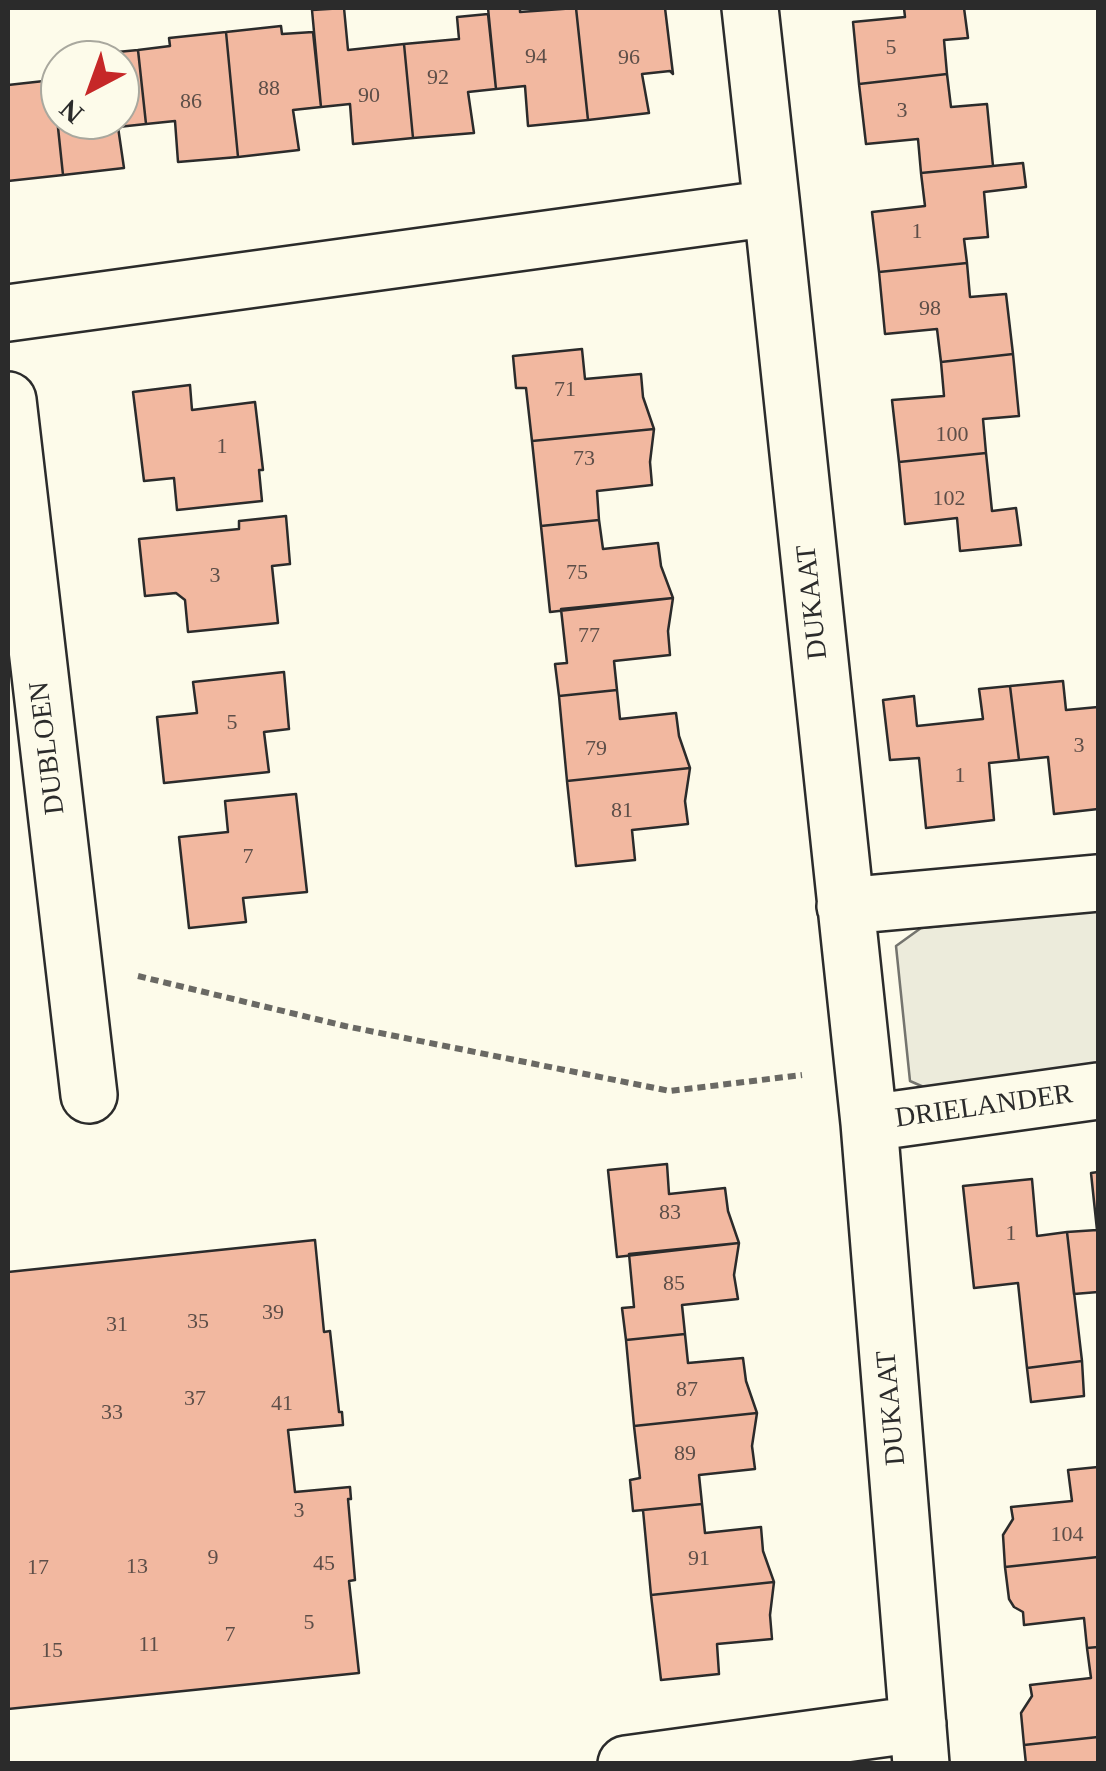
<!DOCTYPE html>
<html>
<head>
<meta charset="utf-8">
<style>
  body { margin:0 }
  #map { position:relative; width:1106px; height:1771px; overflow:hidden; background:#fdfbea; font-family:Georgia,serif }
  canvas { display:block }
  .frame { position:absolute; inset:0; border:10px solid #2b2b2b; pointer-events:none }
  .north { position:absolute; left:40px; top:40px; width:100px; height:100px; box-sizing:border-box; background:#fdfbea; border:2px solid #a9a89e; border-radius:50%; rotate:221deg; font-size:28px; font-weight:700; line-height:40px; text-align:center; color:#2b2b2b }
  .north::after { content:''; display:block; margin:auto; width:35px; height:45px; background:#c62828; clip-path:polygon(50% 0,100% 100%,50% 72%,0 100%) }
</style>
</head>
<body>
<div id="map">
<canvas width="1106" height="1771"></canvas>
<div class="frame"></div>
<div class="north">N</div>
</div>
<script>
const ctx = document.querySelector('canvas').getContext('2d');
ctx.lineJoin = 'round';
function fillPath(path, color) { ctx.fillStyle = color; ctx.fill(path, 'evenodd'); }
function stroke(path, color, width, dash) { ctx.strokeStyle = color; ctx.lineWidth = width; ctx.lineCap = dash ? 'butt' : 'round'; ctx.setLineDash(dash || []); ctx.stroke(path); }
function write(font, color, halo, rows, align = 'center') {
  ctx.font = font + ' Georgia,serif'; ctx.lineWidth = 8; ctx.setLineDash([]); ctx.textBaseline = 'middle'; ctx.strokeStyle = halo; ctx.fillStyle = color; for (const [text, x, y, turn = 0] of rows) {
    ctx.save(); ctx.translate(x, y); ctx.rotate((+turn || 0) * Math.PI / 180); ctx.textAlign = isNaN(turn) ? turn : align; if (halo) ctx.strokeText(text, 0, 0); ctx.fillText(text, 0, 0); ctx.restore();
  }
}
const green = new Path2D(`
  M1098 910V1076L935 1092 910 1081 896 946 921 928Z`);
const building = new Path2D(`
  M344 8 348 50 404 44 413 138 353 144 350 104 321 107 312 10Z
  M488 8H520V12L576 8 588 120 528 126 525 86 496 89Z
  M576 8H665L673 74 670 71 642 74 649 113 588 120Z
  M904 8H964L968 38 944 40 947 74 859 84 853 22 905 17Z
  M488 14 496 89 468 92 474 133 413 138 404 44 459 39 457 17Z
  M281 26 282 34 313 32 321 107 293 110 299 150 238 157 226 32Z
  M226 32 238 157 178 162 175 121 146 124 138 50 170 46 169 38Z
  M138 50 146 124 118 127 124 168 63 175 53 80H60V120H120V60H107V53Z
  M947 74 951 107 987 104 993 166 921 173 918 139 866 144 859 84Z
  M53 80 63 175 8 181V85Z
  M1023 163 1026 187 984 192 988 237 964 239 967 263 879 272 872 212 925 206 921 173Z
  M967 263 970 297 1006 294 1013 354 941 362 937 329 885 334 879 272Z
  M582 349 585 379 641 374 643 397 654 429 532 441 526 388H516L513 356Z
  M1013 354 1019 416 983 419 986 453 899 462 892 400 944 396 941 362Z
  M190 385 192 410 255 402 263 470H259L262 501 177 510 174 478 144 481 133 392Z
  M654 429 650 462 652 485 597 491 599 520 541 526 532 441Z
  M986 453 992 511 1016 508 1021 545 960 551 957 518 905 524 899 462Z
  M286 516 290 564 272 566 278 623 188 632 185 600 176 593 145 596 139 539 239 529V521Z
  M599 520 603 549 658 543 661 566 673 598 550 612 541 526Z
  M673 598 668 631 670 655 614 661 617 690 559 696 555 664 567 663 561 609Z
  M284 672 289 729 264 732 269 772 164 783 157 717 197 713 193 682Z
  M1063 681 1066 710 1098 707V809L1054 814 1048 757 1019 760 1010 686Z
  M1010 686 1019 760 989 763 994 820 926 828 919 758 890 760 883 700 914 696 917 726 983 719 979 689Z
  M617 690 620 719 676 713 679 736 690 768 567 781 559 696Z
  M690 768 685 801 688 824 632 830 635 860 576 866 567 781Z
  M296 794 307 892 243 898 246 922 189 928 179 837 228 832 225 801Z
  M667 1164 669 1194 725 1188 728 1211 739 1243 617 1257 608 1170Z
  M1098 1172V1292L1074 1294 1067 1232 1097 1230 1091 1173Z
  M1032 1179 1037 1236 1067 1232 1082 1361 1027 1368 1018 1283 974 1288 963 1186Z
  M315 1240 324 1332 330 1331 339 1412H342L343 1425 288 1430 295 1492 350 1487 351 1499H348L355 1580 349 1581 359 1673 8 1709V1272Z
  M739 1243 734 1275 738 1299 682 1305 685 1334 626 1340 622 1308 634 1307 629 1254Z
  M685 1334 688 1363 743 1358 746 1381 757 1413 634 1426 626 1340Z
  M1082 1361 1084 1396 1031 1402 1027 1368Z
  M757 1413 752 1446 755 1469 699 1475 702 1504 633 1511 630 1480 640 1478 634 1426Z
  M1098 1467V1557L1005 1567 1003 1535 1013 1519 1011 1507 1072 1501 1068 1470Z
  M702 1504 705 1533 761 1527 763 1551 774 1582 651 1595 643 1510Z
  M1098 1557V1647L1087 1648 1084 1618 1024 1625 1023 1612 1014 1607 1009 1599 1005 1567Z
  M774 1582 770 1615 772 1639 717 1644 719 1674 661 1680 651 1595Z
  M1098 1647V1737L1024 1745 1021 1713 1032 1696 1030 1685 1091 1678 1087 1648Z
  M1098 1737V1764H1026L1024 1745Z`);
const path = new Path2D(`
  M138 976 345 1026 670 1091 802 1075`);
const minor = new Path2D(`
  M750 8 772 208
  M8 313 772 208 869 1123 921 1764
  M8 400 89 1095
  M845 906 1098 883
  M869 1123 1098 1091
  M626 1764 918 1724`);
const numberNames = [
  ["5",891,48],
  ["94",536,57],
  ["96",629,58],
  ["92",438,78],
  ["88",269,89],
  ["90",369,96],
  ["86",191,102],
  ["3",902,111],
  ["1",917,232],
  ["98",930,309],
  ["71",565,390],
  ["100",952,435],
  ["1",222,447],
  ["73",584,459],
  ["102",949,499],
  ["75",577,573],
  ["3",215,576],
  ["77",589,636],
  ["5",232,723],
  ["3",1079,746],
  ["79",596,749],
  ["1",960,776],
  ["81",622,811],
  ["7",248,857],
  ["83",670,1213],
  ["1",1011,1234],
  ["85",674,1284],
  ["39",273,1313],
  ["35",198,1322],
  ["31",117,1325],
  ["87",687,1390],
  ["37",195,1399],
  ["41",282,1404],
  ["33",112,1413],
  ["89",685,1454],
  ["3",299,1511],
  ["104",1067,1535],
  ["9",213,1558],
  ["91",699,1559],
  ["45",324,1564],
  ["13",137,1567],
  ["17",38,1568],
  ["5",309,1623],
  ["7",230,1635],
  ["11",149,1645],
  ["15",52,1651]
];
const streetNames = [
  ["DUKAAT",813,602,-96],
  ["DUBLOEN",48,748,-97],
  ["DRIELANDER",984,1107,-8],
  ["DUKAAT",892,1408,-95]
];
fillPath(green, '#ecebdb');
stroke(green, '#74746e', 2.5);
fillPath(building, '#f2b8a0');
stroke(building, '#2b2b2b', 2.5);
stroke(minor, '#2b2b2b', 60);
stroke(path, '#6a6964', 6, [8, 5]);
stroke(minor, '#fdfbea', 55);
write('22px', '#5d4e48', null, numberNames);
write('28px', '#2b2b2b', '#fdfbea', streetNames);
</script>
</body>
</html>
